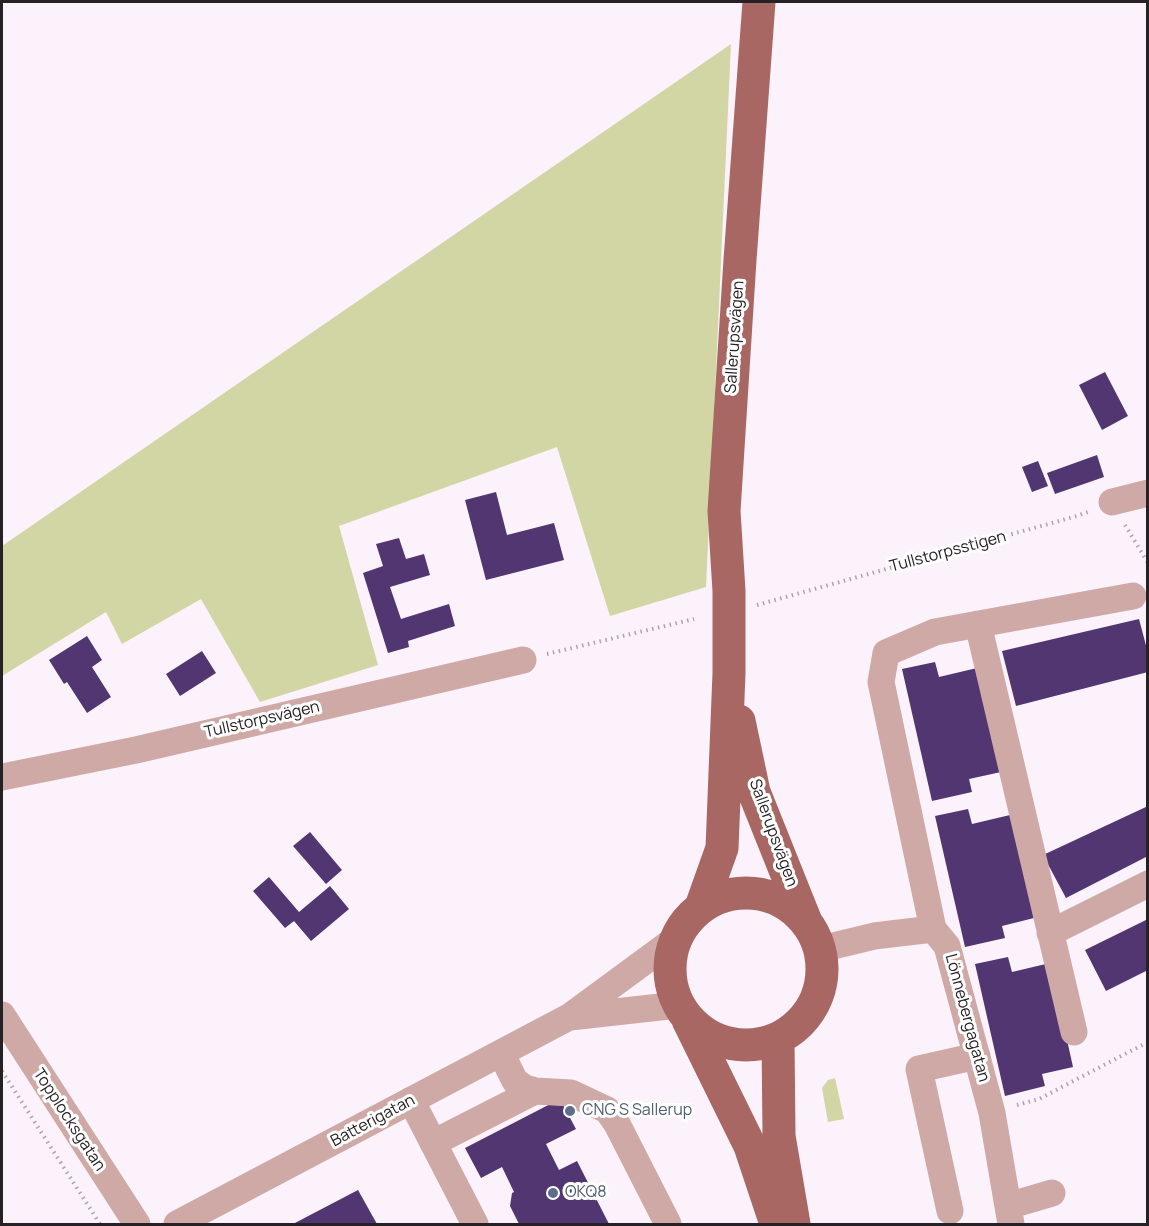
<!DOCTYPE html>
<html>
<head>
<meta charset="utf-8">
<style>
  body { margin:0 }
  #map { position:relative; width:1149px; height:1226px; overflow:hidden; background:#fcf2fb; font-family:Manrope,sans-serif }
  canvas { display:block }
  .frame { position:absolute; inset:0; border:3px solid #252124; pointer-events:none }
</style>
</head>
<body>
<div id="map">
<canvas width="1149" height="1226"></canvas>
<div class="frame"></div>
</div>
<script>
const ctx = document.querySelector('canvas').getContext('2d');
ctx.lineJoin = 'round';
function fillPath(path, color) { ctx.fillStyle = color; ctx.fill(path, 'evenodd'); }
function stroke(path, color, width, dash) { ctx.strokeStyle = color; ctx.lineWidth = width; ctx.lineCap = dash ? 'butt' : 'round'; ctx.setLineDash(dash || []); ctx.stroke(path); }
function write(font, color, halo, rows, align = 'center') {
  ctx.font = font + ' Manrope,sans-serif'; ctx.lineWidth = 6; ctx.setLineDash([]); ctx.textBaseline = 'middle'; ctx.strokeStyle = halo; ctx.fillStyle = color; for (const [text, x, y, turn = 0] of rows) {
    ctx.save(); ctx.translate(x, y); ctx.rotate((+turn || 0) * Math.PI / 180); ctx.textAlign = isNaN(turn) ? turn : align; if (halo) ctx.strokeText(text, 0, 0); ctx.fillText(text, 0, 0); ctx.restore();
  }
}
const green = new Path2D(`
  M731 44 706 587 610 616 557 447 339 526 378 665 260 702 201 599 122 644 106 612 2 676V546Z
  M835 1078 844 1119 828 1122 822 1088 828 1080Z`);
const building = new Path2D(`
  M1105 372 1128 416 1102 430 1079 385Z
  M1097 455 1104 477 1055 494 1047 473Z
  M1038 461 1048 486 1032 492 1022 467Z
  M496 492 507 535 554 523 564 560 486 580 465 500Z
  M399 538 406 559 424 554 430 575 390 587 401 619 449 604 455 626 408 641 409 647 388 653 363 573 383 566 376 544Z
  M1139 619 1148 653V672L1016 706 1002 651Z
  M87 636 102 660 92 667 111 697 87 713 67 682 64 684 49 660Z
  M202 651 216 673 180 696 166 674Z
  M935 662 939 677 977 668 1001 772 969 779 972 792 932 801 902 669Z
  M1148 806V856L1066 898 1043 855Z
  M968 809 972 824 1010 815 1034 918 1002 926 1005 938 965 947 935 816Z
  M310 832 342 870 326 884 293 846Z
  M269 877 299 912 330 886 349 909 311 941 294 921 285 928 253 891Z
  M1148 919V970L1106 991 1085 950Z
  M1008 957 1012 972 1050 963 1073 1067 1042 1074 1045 1086 1005 1096 975 964Z
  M560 1099 576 1129 546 1144 559 1170 577 1161 609 1224H519L510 1206 512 1193 514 1192 502 1167 481 1178 465 1148Z
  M358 1190 377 1224H293Z`);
const path = new Path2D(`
  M1125 525 1148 563
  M757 605 1077 516 1088 512
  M547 654 694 619
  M2 1071 100 1224
  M1017 1105 1039 1099 1148 1042`);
const minor = new Path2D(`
  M1112 502 1148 493
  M978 624 1074 1032
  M2 777 136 750 523 660
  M933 929 881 682 886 653 935 632 1133 596
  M1050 933 1148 884
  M820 949 874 936 933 929 947 946 992 1113 1011 1224
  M2 1015 137 1224
  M570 1017 678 1005
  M501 1053 515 1081 525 1088 535 1091 571 1093 607 1110 617 1124 668 1224
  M411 1100 475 1224
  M433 1143 535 1091
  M1008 1206 1052 1193
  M950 1211 919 1069 977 1056
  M177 1224 569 1017 675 939`);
const major = new Path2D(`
  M739 721 754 792 806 922
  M670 969a76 76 0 1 1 152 0a76 76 0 1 1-152 0Z
  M701 907 722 848 729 673V591L724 511 740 260 759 2
  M688 1020 750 1146 776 1224
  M778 1039 779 1136 794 1224`);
const markers = [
  [570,1111,6,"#5c6f8a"],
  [553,1193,6,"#5c6f8a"]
];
const streetNames = [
  ["Sallerupsvägen",735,337,-86],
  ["Tullstorpsstigen",948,552,-15],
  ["Tullstorpsvägen",262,720,-13],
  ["Sallerupsvägen",773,833,70],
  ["Lönnebergagatan",967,1018,75],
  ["Topplocksgatan",69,1120,57],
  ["Batterigatan",373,1121,-28]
];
const serviceNames = [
  ["CNG S Sallerup",582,1111],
  ["OKQ8",565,1193]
];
fillPath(green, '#d2d5a4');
fillPath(building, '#513671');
stroke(path, '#aba4aa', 4, [1.5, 4.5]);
stroke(minor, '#cfa9a6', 27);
stroke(major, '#a96763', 33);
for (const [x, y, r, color] of markers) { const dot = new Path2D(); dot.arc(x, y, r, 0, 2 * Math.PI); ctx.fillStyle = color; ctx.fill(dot); stroke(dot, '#fff', 2); }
write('16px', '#252124', '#fff', streetNames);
write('16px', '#4e5e75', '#fff', serviceNames, 'left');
</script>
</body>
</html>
